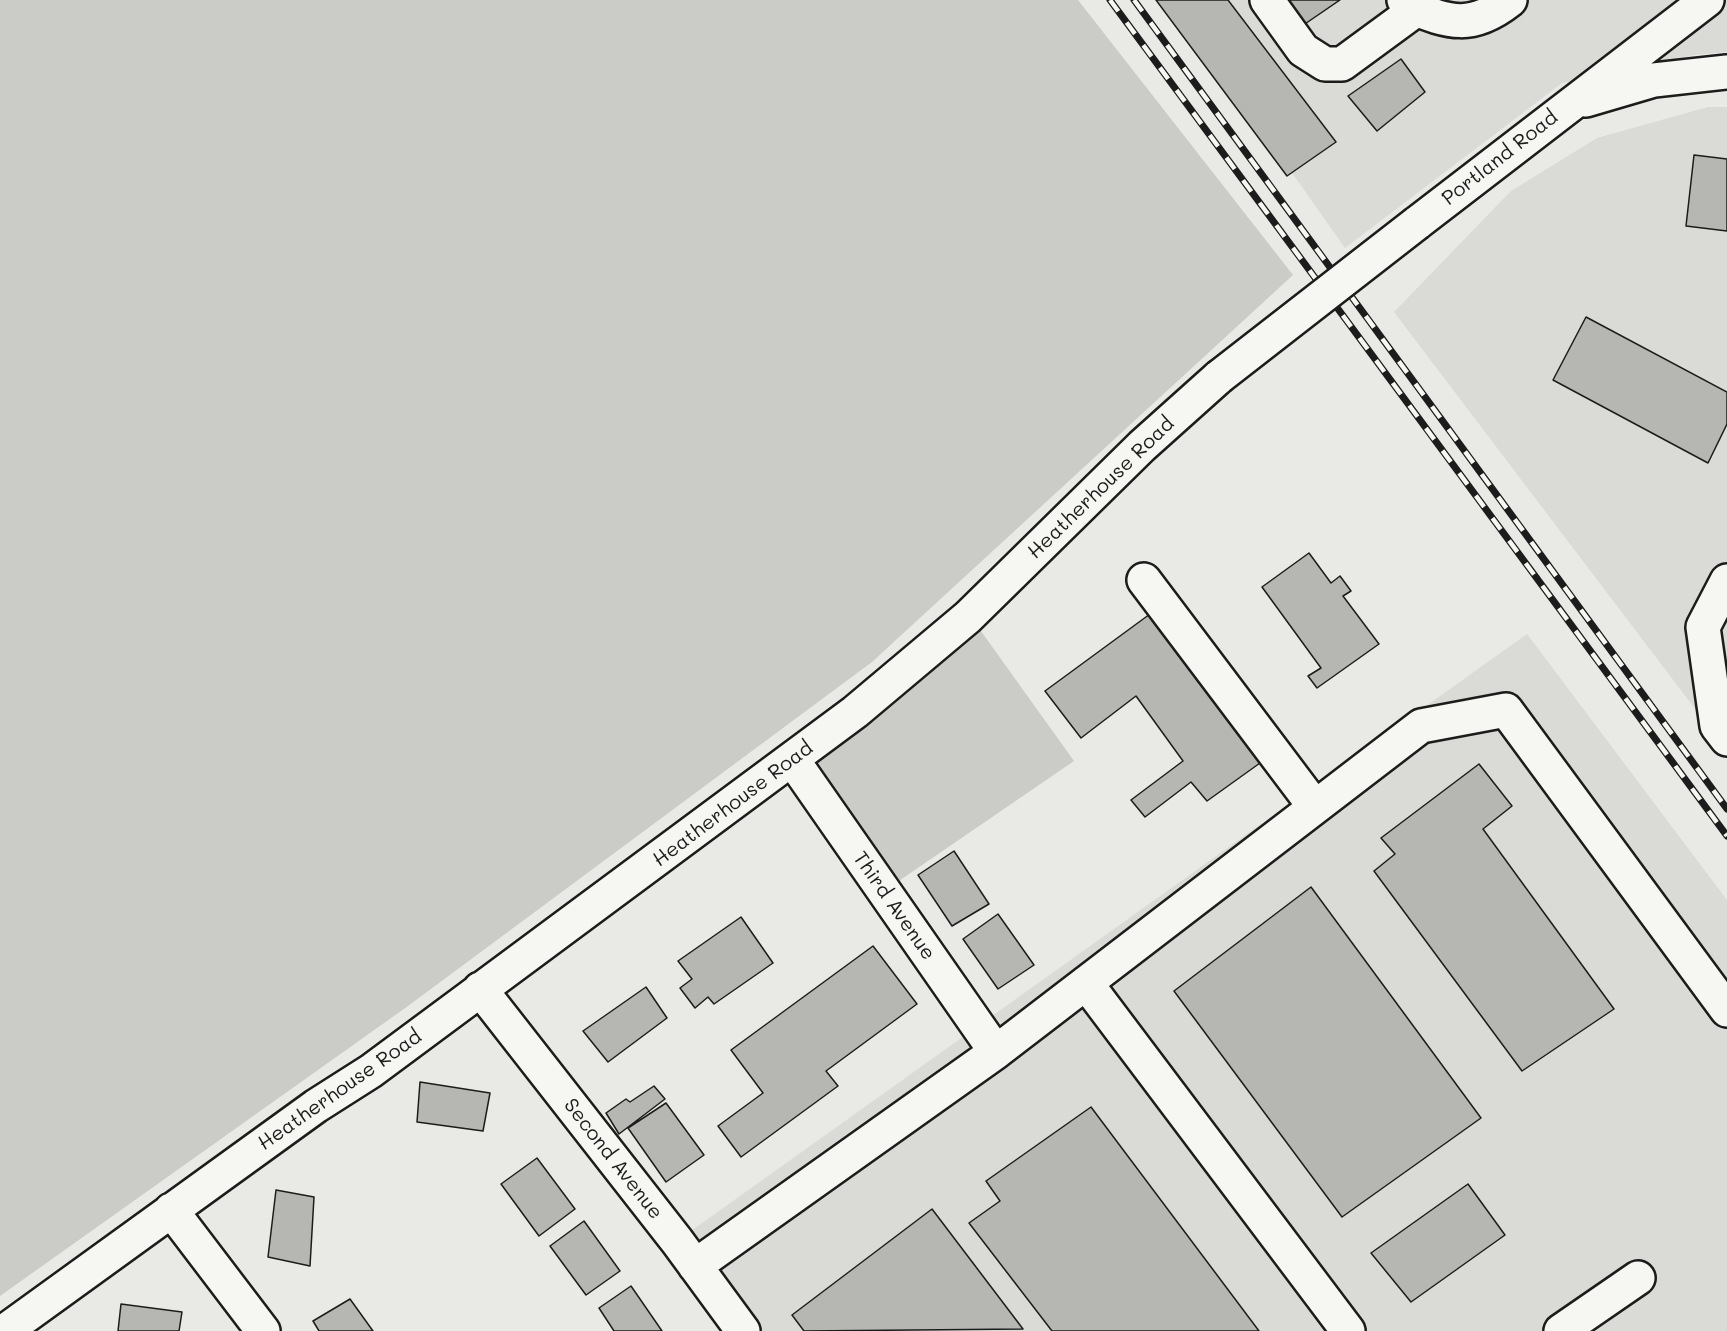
<!DOCTYPE html>
<html>
<head>
<meta charset="utf-8">
<style>
  body { margin:0 }
  canvas { display:block; background:#e9e9e5 }
</style>
</head>
<body>
<canvas width="1727" height="1331"></canvas>
<script>
const ctx = document.querySelector('canvas').getContext('2d');
ctx.lineJoin = 'round';
function fillPath(path, color) { ctx.fillStyle = color; ctx.fill(path, 'evenodd'); }
function stroke(path, color, width, dash) { ctx.strokeStyle = color; ctx.lineWidth = width; ctx.lineCap = dash ? 'butt' : 'round'; ctx.setLineDash(dash || []); ctx.stroke(path); }
function write(font, color, halo, rows, align = 'center') {
  ctx.font = font + ' Mali,sans-serif'; ctx.lineWidth = 4.5; ctx.setLineDash([]); ctx.textBaseline = 'middle'; ctx.strokeStyle = halo; ctx.fillStyle = color; for (const [text, x, y, turn = 0] of rows) {
    ctx.save(); ctx.translate(x, y); ctx.rotate((+turn || 0) * Math.PI / 180); ctx.textAlign = isNaN(turn) ? turn : align; if (halo) ctx.strokeText(text, 0, 0); ctx.fillText(text, 0, 0); ctx.restore();
  }
}
const built = new Path2D(`
  M1170 0H1727V52L1694 55 1562 83 1345 248Z
  M1708 107H1727V751L1394 312 1511 191 1597 138Z
  M1527 634 1727 900V1331H746L677 1241Z`);
const green = new Path2D(`
  M0 0H1078L1293 275 872 662 408 1006 0 1296Z
  M973 620 1074 761 890 887 801 760Z`);
const building = new Path2D(`
  M1156 0H1228L1336 142 1287 176Z
  M1279 0H1340L1299 28Z
  M1401 59 1425 92 1377 131 1348 96Z
  M1694 155 1727 159V231L1686 226Z
  M1586 317 1727 392V424L1708 463 1553 380Z
  M1309 553 1331 583 1340 576 1351 591 1343 596 1379 644 1317 688 1308 676 1321 668 1262 587Z
  M1150 614 1260 763 1207 801 1191 782 1145 817 1131 800 1183 761 1136 696 1081 738 1045 691Z
  M1479 764 1512 806 1483 829 1614 1009 1522 1071 1374 871 1395 854 1381 838Z
  M954 851 989 904 952 926 918 875Z
  M1311 887 1481 1118 1342 1217 1174 991Z
  M998 914 1034 965 998 989 963 939Z
  M741 917 773 963 714 1004 708 997 695 1008 680 988 692 979 678 961Z
  M873 946 917 1004 826 1071 838 1086 741 1157 718 1126 763 1093 731 1050Z
  M646 987 667 1018 608 1062 583 1031Z
  M420 1082 490 1093 483 1131 417 1122Z
  M654 1086 665 1099 619 1134 606 1113 626 1099 630 1102Z
  M666 1103 704 1155 666 1182 628 1128Z
  M1091 1107 1259 1331H1052L969 1223 1000 1201 986 1181Z
  M537 1158 575 1209 539 1236 501 1184Z
  M1468 1184 1505 1235 1411 1302 1371 1253Z
  M276 1190 314 1197 310 1266 268 1257Z
  M932 1209 1023 1329 804 1331 792 1315Z
  M584 1221 620 1271 586 1295 550 1246Z
  M631 1286 662 1331H614L599 1308Z
  M350 1299 373 1331H319L313 1321Z
  M121 1304 182 1312 179 1331H118Z`);
const minor = new Path2D(`
  M1267 0 1303 50 1325 64H1342L1417 9
  M1404 0 1408 6C1450 23 1472 30 1510 0
  M1586 100 1654 80 1727 72
  M1417 223 1707 0
  M1144 580 1315 807
  M1727 581 1703 627 1717 726 1727 739
  M792 759 996 1052
  M1086 983 1348 1331
  M480 989 677 1241 743 1331
  M171 1210 263 1331
  M695 1266 996 1052 1421 726 1506 710 1727 1010
  M5 1331 316 1106 371 1071 855 712 968 617 1142 446 1219 377
  M1561 1331 1638 1278`);
const rail = new Path2D(`
  M1110 0 1727 836
  M1134 0 1727 809`);
const minorBridge = new Path2D(`
  M1219 377 1417 223`);
const streetNames = [
  ["Portland Road",1500,158,-38],
  ["Heatherhouse Road",1101,488,-44],
  ["Heatherhouse Road",733,804,-37],
  ["Third Avenue",894,906,55],
  ["Heatherhouse Road",340,1090,-35],
  ["Second Avenue",613,1159,52]
];
fillPath(built, '#dadad6');
fillPath(green, '#cbcbc7');
fillPath(building, '#b6b6b3');
stroke(building, '#1c1c1c', 1.5);
stroke(minor, '#1c1c1c', 38);
stroke(minor, '#f6f6f2', 33);
stroke(rail, '#1c1c1c', 7);
stroke(rail, '#f6f6f2', 4.5, [14]);
stroke(minorBridge, '#1c1c1c', 38, []);
stroke(minorBridge, '#f6f6f2', 33);
write('20px', '#1c1c1c', '#f6f6f2', streetNames);
</script>
</body>
</html>
